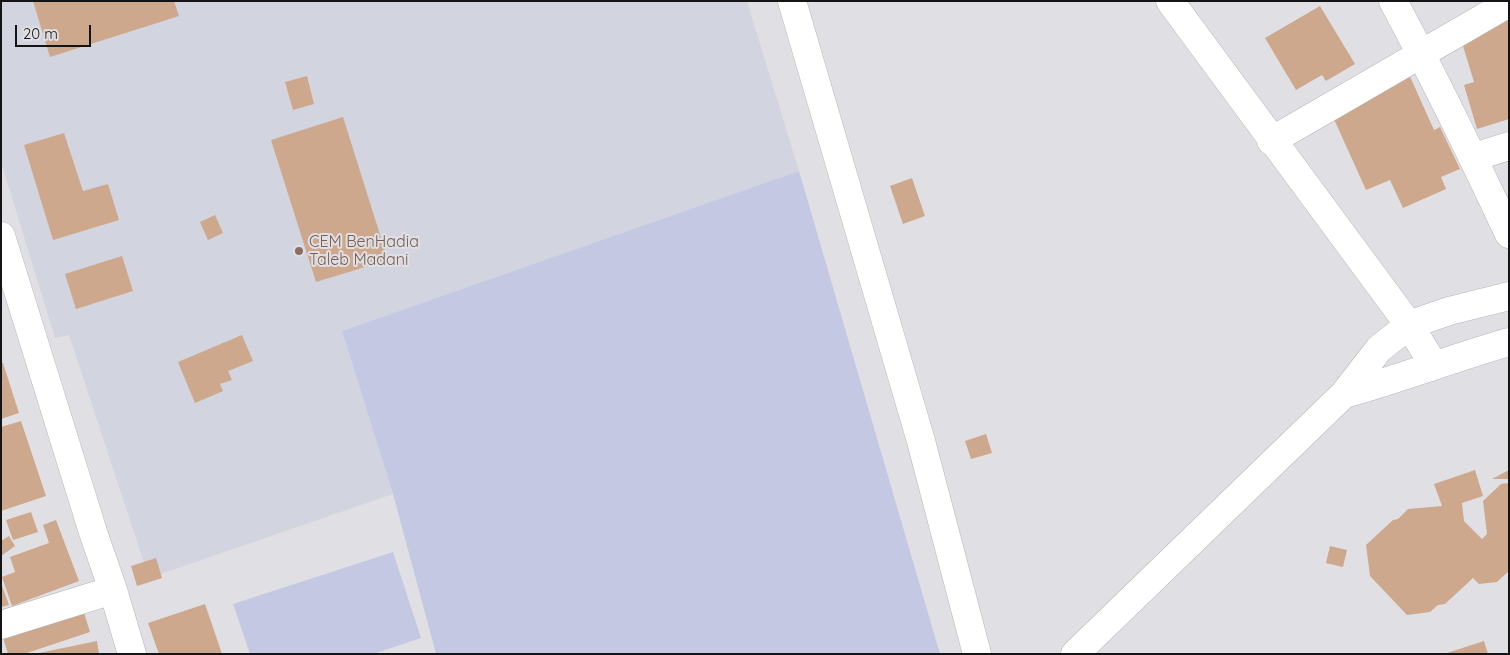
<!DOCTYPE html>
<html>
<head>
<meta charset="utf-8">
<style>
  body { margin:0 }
  #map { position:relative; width:1510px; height:655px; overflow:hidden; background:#e0e0e4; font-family:Quicksand,sans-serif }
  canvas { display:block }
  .frame { position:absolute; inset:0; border:2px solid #141416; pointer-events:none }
  .scale { position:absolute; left:15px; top:25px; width:76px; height:22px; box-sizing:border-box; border:2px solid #141416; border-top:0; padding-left:6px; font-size:15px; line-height:18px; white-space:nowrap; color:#141416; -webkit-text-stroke:4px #e0e0e4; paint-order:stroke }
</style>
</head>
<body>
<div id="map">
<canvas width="1510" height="655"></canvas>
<div class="frame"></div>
<div class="scale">20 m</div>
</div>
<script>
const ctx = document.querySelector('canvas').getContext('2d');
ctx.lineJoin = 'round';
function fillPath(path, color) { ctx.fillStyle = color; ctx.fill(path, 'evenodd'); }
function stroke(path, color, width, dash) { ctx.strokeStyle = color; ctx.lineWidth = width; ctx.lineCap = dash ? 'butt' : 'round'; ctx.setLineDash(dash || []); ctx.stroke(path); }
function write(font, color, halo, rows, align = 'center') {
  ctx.font = font + ' Quicksand,sans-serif'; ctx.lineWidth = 4; ctx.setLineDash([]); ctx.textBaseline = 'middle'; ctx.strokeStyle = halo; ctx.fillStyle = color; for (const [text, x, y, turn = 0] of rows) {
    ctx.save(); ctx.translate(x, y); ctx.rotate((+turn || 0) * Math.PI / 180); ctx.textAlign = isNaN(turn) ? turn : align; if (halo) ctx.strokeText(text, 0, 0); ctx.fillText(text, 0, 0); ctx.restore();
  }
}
const built = new Path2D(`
  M1 1H747L799 171 342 331 393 494 149 578 69 335 55 338 1 162Z`);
const green = new Path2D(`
  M799 171 940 654H436L393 494 342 331Z
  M393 552 421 638 373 654H250L233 604Z`);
const building = new Path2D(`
  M33 1H174L179 16 50 57Z
  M1320 6 1355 64 1326 81 1322 75 1296 90 1265 38Z
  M1509 6V119L1477 129 1464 85 1474 82 1456 23Z
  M1407 70 1434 130 1440 127 1460 169 1441 177 1446 189 1403 208 1390 180 1366 190 1328 106Z
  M307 76 314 104 293 110 285 82Z
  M343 117 388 260 316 282 271 140Z
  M64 133 83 191 108 184 119 220 53 240 24 145Z
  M912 178 925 216 903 224 890 186Z
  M215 215 223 233 208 240 200 222Z
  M122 256 133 291 76 309 65 274Z
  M242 335 253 361 228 371 232 380 220 384 223 391 195 403 178 362Z
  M1 363H3L19 413 1 419Z
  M21 421 46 496 1 511V427Z
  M986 434 992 453 971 459 965 441Z
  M1475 470 1483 496 1462 503 1464 521 1482 539 1487 534 1483 501 1501 484 1509 483V571L1497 582 1479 584 1473 578 1445 604 1438 605 1430 612 1407 615 1370 576 1366 545 1393 520 1398 519 1408 509 1442 506 1434 484Z
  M1509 470V479H1492Z
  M31 512 38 532 13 540 6 520Z
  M56 520 79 581 12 606 2 577 15 572 10 557 49 543 43 525Z
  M9 536 15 546 1 556V541Z
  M1330 546 1347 550 1343 567 1326 563Z
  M156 558 162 578 137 586 131 566Z
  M1 583 9 605 1 607Z
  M81 603 90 632 24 654H8L1 631Z
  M205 604 222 654H159L148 623Z
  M97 641 99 654H39V653Z
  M1484 641 1488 654H1447V653Z`);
const minor = new Path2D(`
  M792 1 921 441 977 654
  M1170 1 1409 325 1434 365
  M1393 1C1434 77 1472 155 1509 234
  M1271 141 1509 3
  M1474 157 1509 146
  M1 236 93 532 113 590 132 654
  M1344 394C1400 379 1453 358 1509 342
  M1 625 113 590
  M1075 654 1344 394 1379 349 1409 325 1449 311 1509 296`);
const markers = [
  [299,251,5,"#8d6e63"]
];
const educationNames = [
  ["CEM BenHadia",309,242],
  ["Taleb Madani",309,260]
];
fillPath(built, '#d2d4df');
fillPath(green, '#c4c8e3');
fillPath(building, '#cda88c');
stroke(minor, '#b5b6ba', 29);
stroke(minor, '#fff', 28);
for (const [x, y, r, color] of markers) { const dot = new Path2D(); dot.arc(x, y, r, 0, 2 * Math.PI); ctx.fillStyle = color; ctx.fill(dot); stroke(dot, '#e0e0e4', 2); }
write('16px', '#785e54', '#e0e0e4', educationNames, 'left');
</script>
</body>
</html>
